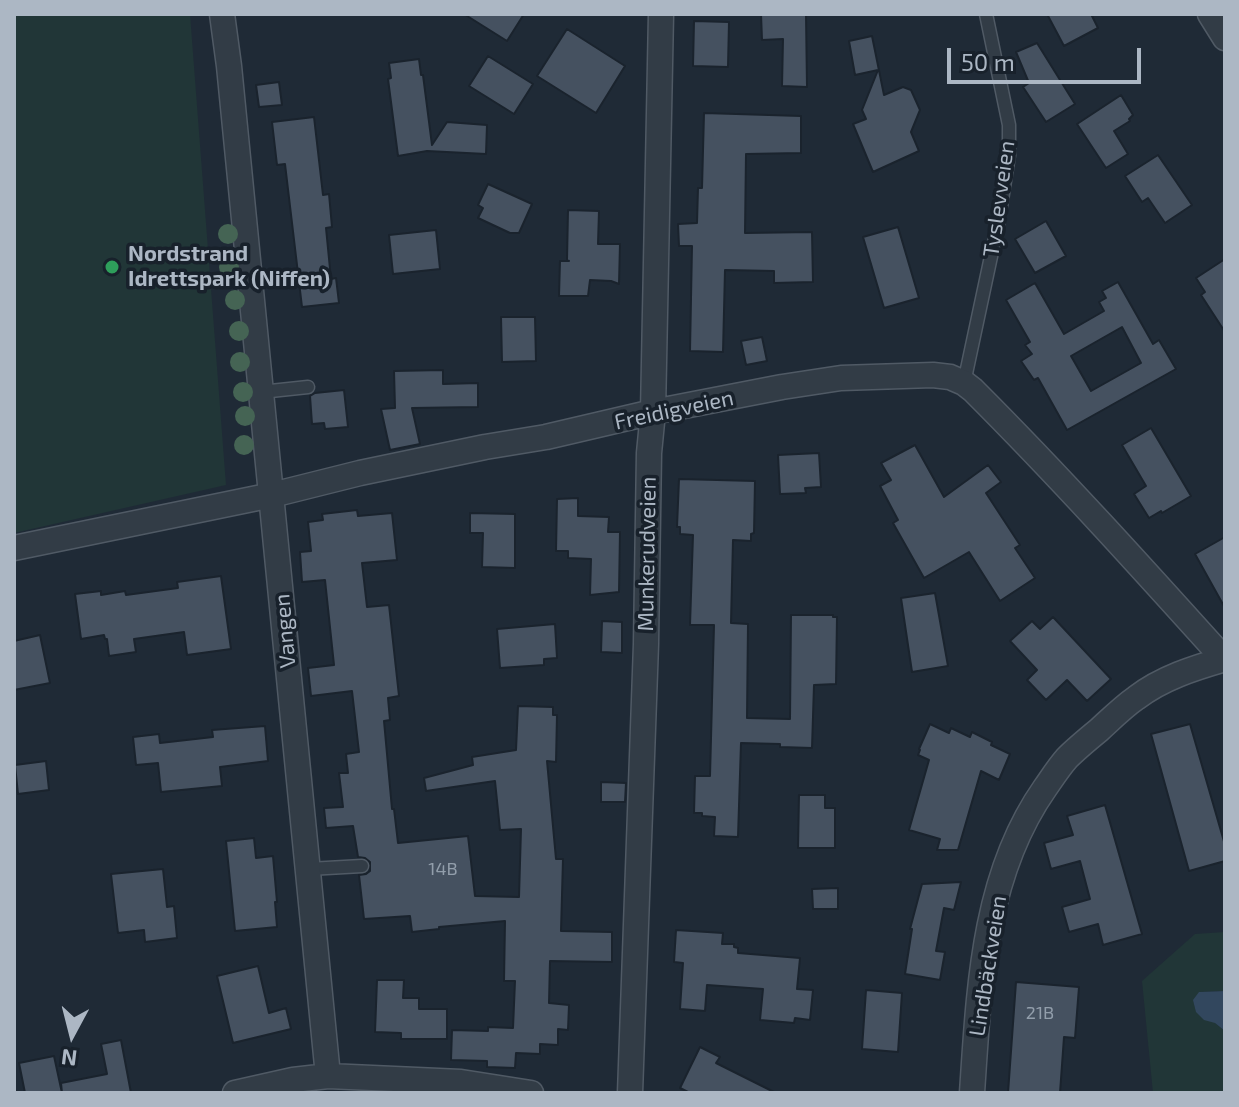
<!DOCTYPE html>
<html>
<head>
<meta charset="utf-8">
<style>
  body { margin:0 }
  #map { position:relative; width:1239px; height:1107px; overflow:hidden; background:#1f2a36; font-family:"Exo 2",sans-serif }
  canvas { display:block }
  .frame { position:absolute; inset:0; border:16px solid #acb7c4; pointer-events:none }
  .north { position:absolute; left:32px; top:995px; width:80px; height:80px; -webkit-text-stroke:6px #18212b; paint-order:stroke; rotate:187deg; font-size:22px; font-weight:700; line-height:32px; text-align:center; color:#acb7c4 }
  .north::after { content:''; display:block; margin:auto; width:28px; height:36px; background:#acb7c4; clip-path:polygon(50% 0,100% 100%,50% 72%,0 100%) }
  .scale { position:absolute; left:947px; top:48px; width:194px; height:36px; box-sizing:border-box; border:4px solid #acb7c4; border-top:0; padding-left:10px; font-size:24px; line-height:28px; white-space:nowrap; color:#acb7c4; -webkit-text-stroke:6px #18212b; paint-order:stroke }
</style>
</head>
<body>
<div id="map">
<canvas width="1239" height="1107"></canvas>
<div class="frame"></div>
<div class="north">N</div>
<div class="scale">50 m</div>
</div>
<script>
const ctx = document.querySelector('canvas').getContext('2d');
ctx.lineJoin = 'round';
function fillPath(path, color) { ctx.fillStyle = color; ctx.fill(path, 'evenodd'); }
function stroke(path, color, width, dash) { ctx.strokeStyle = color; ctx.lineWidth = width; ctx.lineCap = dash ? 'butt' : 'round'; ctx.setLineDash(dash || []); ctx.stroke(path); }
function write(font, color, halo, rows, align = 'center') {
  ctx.font = font + ' "Exo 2",sans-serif'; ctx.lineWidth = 7; ctx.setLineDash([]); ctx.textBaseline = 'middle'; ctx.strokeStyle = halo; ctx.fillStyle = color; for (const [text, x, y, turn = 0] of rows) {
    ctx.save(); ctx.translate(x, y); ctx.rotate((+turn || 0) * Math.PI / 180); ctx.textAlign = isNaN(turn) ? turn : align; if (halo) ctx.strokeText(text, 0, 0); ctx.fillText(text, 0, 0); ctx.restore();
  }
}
const green = new Path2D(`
  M14 14H190L226 485 14 533Z
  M1225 932V991L1200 992 1215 1023 1225 1031V1093H1153L1142 981 1195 934Z`);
const water = new Path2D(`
  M1225 991V1031L1215 1023 1204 1020 1196 1012 1193 1000 1199 992Z`);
const building = new Path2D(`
  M464 14H524L507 41Z
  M761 14H806L807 87 782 86 783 39 762 40Z
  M1047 14H1091L1098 28 1064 46Z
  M694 21 729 22 728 67 693 66Z
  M567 29 625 66 596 113 537 76Z
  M872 36 884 95 903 87 911 90 920 110 911 132 919 151 873 172 853 124 866 119 862 110 878 70 855 75 849 41Z
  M1037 43 1075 104 1046 122 1023 87 1029 83 1016 52Z
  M488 56 533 84 514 114 469 86Z
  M419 59 421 75H423L432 145 447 122 487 125 486 154 427 151 398 156 388 79 391 78 389 63Z
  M279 82 282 105 259 107 256 85Z
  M1121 95 1133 115 1129 119 1130 121 1114 131 1128 154 1106 168 1077 124Z
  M704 113 801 116V153L746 154 745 233 812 232 813 282 774 283V271L725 270 723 352 690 351 692 246H679L678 224 697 223 698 188H702Z
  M314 117 323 195 329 194 332 227 326 228 331 279 336 278 339 303 302 307 285 164 277 165 272 122Z
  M1158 155 1192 205 1165 223 1148 198 1142 202 1125 176Z
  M488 184 532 204 519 233H510L478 218 483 208 478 205Z
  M568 210 599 211 598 244H620L619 284 611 281 590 280 588 296H559L560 261H569L567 260Z
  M1046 221 1066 256 1035 273 1015 239Z
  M898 227 919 298 884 308 863 237Z
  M436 230 440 269 393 274 389 235Z
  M1225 259V332L1201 295 1205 292 1196 278Z
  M1118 282 1153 344 1159 340 1176 369 1067 430 1038 378 1034 380 1021 361 1032 354 1025 345 1030 342 1006 300 1035 283 1064 334 1104 311 1099 302 1106 298 1102 291ZM1122 327 1141 363 1091 391 1071 356Z
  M501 317H535L536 361 502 362Z
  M762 337 767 361 746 365 741 341Z
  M443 370V384L478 383V407L412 408 420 444 390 450 381 409 395 408 394 371Z
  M344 390 348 427 325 429 324 423 312 424 310 396 315 393Z
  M1151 428 1191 496 1162 513 1161 511 1149 518 1134 494 1146 486 1122 445Z
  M915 445 944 497 988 465 1001 482 986 493 1020 545 1015 548 1035 578 1000 601 969 552 924 578 893 523 898 520 880 486 891 480 881 463Z
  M819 453 821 487 805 488 806 493 780 494 778 455Z
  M679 479 755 481 754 533 751 534V541L733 540 731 623 748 624 747 718 790 719 791 615H833V617H837L836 684 814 685 812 748 780 747V744L741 743 738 837 714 836 715 817 702 816V813H694L695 776H710L714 625H690L693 535 680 534V527H677Z
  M578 498V516L609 517 608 532H620L619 592 590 595 591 559 568 558V551H556L557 499Z
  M357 510 358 516 392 513 397 560 362 563 367 607 389 605 399 696 388 698 390 720 384 721 392 809H394L398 843 468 836 475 896 519 897 521 829 500 830 495 781 426 791 424 778 473 765 472 757 516 750 518 706 553 707V715H557L556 762 547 761 556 859H563L561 931 612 932V962L550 961 549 1003 569 1005 568 1030 558 1029V1045L540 1044V1054L516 1053 515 1068 487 1067V1061L451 1060 452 1030 488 1031V1027L513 1028 515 981H504L505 921 439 927V929L412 932 410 916 364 919 359 875 366 874 370 871V862L365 858 358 857 353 826 326 828 324 808 343 807 339 773H348L346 754 359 752 352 691 311 696 308 668 334 665 325 580 302 582 300 552 311 551 308 522 323 520 322 514Z
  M470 513 515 514V568L482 567 483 533H470Z
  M1225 537V608L1195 554Z
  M221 576 231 649 187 655 184 632 134 639 136 652 109 656 107 639H105L104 635 81 639 75 594 101 591V595L125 591 126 595 178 588 177 582Z
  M935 593 948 666 912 672 901 598Z
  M1053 617 1111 679 1087 701 1067 680 1046 700 1027 680 1037 670 1010 641 1032 621 1040 629Z
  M602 621 622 622V653L601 652Z
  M555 624 557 658 544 659V665L500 668 497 629Z
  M40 635 50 683 14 690V641Z
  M930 724 949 733 951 728 970 737 972 732 992 742 991 745 1010 754 999 780 981 771 958 850H937L940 839 909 830 929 760 918 755 920 750 919 749Z
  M1190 724 1225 845V861L1189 871 1151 734Z
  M265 726 268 761 220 767 222 786 161 792 158 763 136 765 133 737 159 734 160 743 213 737 212 730Z
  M46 761 49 790 18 794 15 765Z
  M601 782 626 783 625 802H601Z
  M799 795H825V808H835V848H798Z
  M1105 805 1142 934 1103 945 1098 924 1069 932 1062 907 1090 899 1080 861 1051 869 1044 843 1073 835 1067 816Z
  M254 838 256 858 273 856 277 902H275L277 927 235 931 226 841Z
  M163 869 167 907 174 906 177 938 145 942 144 930 118 933 111 874Z
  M961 882 954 910 944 908 936 951 945 952 940 980 905 974 912 929H910L922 884Z
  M838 888V909H813L812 889Z
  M676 930 723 933 722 944H734V947L738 948V953L800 958 797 989 813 990 810 1020 795 1018 794 1023 760 1020 763 989 707 985 705 1011 680 1009 683 963 674 962Z
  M258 966 269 1013 286 1008 291 1029 233 1043 217 976Z
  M377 980H404L403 998H419V1009H447V1039H401V1033L375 1032Z
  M1016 982 1079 987 1075 1038 1064 1037 1060 1093H1008Z
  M866 990 902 993 898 1052 862 1049Z
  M121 1040 131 1093H62L61 1083 107 1074 101 1044Z
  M700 1047 720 1057 716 1063 776 1093H690L680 1088Z
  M54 1056 62 1093H25L19 1063Z`);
const service = new Path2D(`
  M964 383 999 219 1009 155V125L986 14
  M261 392 308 387
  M309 869 362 866`);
const minor = new Path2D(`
  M222 14 229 66 328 1076
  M1210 14 1225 38
  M14 548 272 495 360 473 485 447 546 437 653 412 782 387 841 378 933 375 950 377 964 383 973 390C1060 477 1142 568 1224 659
  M235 1093 293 1080 328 1076 461 1082 531 1093
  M630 1093 646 644 649 453 653 412 661 14
  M972 1093C979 989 983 876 1045 788 1052 778 1059 767 1067 758 1077 748 1088 739 1099 730 1111 719 1123 707 1136 698 1162 678 1194 668 1225 659`);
const trees = [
  [228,234],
  [229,267],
  [235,300],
  [239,331],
  [240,362],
  [243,392],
  [245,416],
  [244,445]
];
const markers = [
  [112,267,8,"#2e9e5b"]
];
const numberNames = [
  ["14B",443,869],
  ["21B",1040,1013]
];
const streetNames = [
  ["Tyslevveien",999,199,-82],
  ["Freidigveien",674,410,-12],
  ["Munkerudveien",647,554,-89],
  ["Vangen",285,631,-95],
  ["Lindbäckveien",988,966,-81]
];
const poiNames = [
  ["Nordstrand",128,254],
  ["Idrettspark (Niffen)",128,279]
];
fillPath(green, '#213637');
fillPath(water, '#32475e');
fillPath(building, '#455160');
stroke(building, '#1a232d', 2);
stroke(service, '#505a65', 15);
stroke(minor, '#505a65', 27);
stroke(service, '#323c46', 12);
stroke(minor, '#323c46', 24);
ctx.fillStyle = '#456454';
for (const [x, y] of trees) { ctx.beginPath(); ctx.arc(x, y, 10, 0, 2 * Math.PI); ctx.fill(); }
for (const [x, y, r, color] of markers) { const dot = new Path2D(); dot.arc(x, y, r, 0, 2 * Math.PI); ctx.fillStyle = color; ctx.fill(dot); stroke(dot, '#18212b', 3); }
write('18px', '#929eab', null, numberNames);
write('22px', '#acb7c4', '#18212b', streetNames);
write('bold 22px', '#acb7c4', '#18212b', poiNames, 'left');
</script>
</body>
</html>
